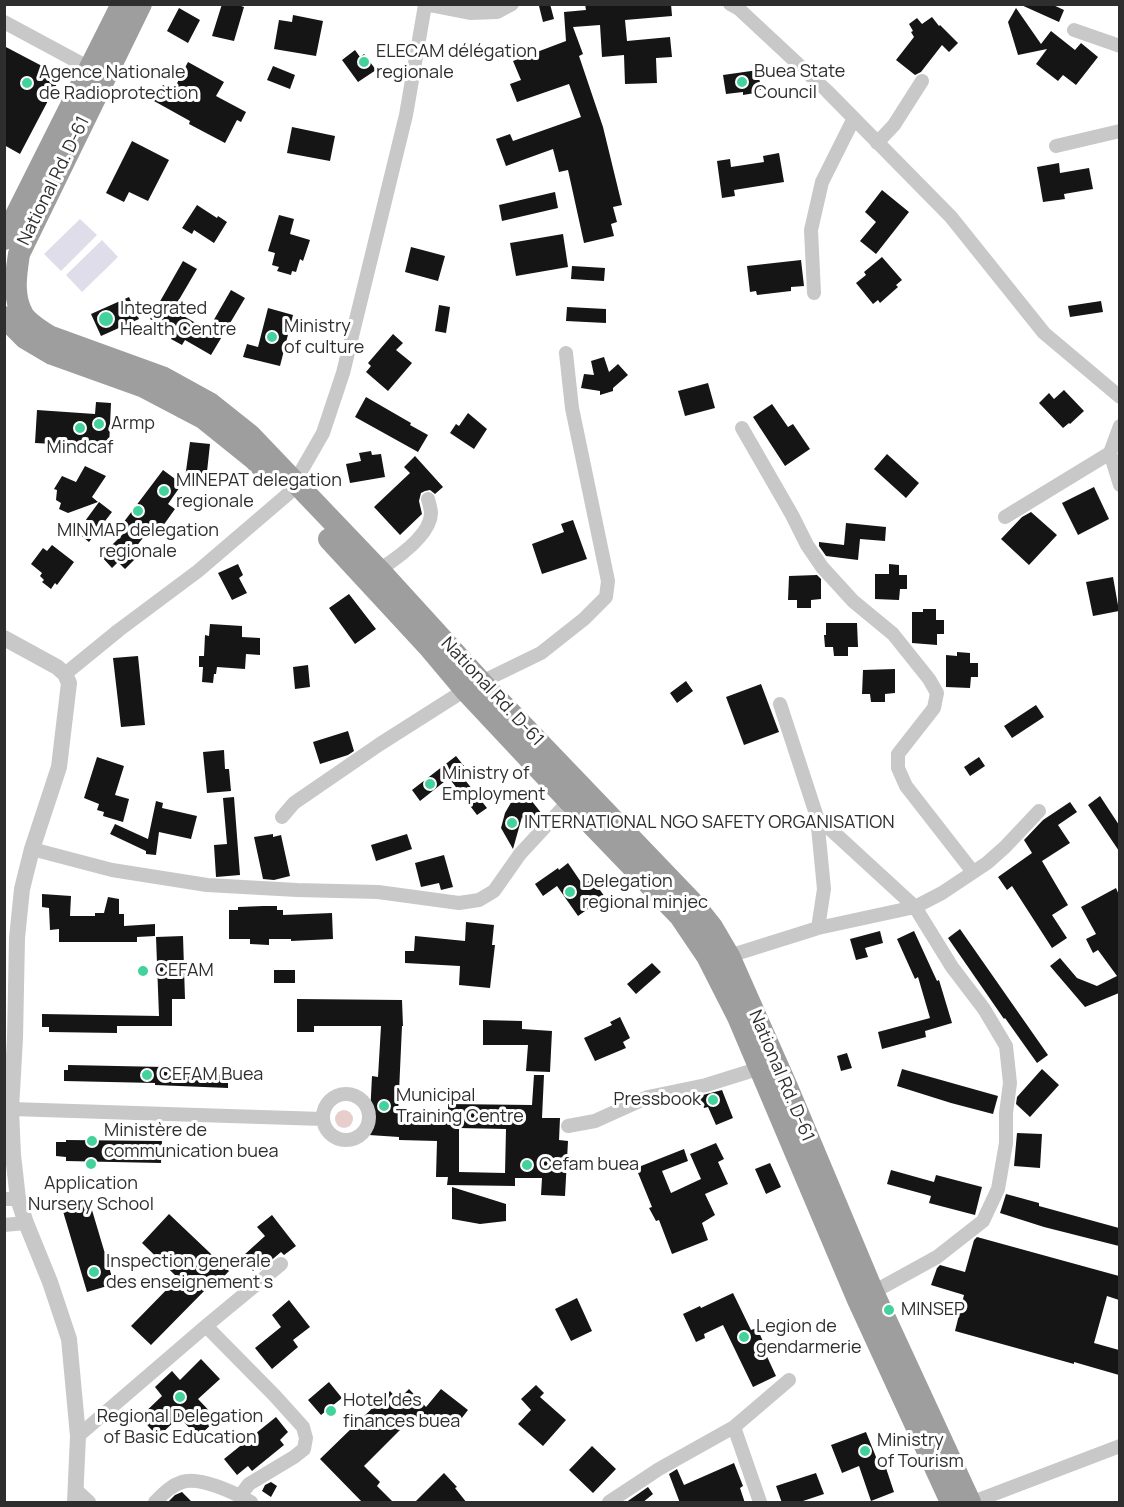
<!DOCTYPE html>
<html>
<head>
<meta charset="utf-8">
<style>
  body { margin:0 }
  #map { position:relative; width:1124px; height:1507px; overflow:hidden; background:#fff; font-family:Manrope,sans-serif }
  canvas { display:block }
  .frame { position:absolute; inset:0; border:6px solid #2e2e2e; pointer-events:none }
</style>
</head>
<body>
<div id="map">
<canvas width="1124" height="1507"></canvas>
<div class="frame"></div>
</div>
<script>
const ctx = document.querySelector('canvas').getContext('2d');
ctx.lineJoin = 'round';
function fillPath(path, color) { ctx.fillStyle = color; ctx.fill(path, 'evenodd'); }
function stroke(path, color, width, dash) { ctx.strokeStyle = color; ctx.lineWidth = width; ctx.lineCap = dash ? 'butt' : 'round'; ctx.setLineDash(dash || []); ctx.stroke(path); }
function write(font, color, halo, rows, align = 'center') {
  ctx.font = font + ' Manrope,sans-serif'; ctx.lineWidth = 6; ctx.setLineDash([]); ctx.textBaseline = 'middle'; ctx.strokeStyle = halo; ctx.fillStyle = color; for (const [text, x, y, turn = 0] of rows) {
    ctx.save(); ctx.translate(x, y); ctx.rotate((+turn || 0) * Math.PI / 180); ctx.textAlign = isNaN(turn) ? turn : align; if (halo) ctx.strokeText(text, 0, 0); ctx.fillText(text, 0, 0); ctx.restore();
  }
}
const green = new Path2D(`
  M80 219 97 235 61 271 44 254Z
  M102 240 118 257 82 292 66 275Z`);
const water = new Path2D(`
  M335 1119a9 9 0 1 1 18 0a9 9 0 1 1-18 0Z`);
const building = new Path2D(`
  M222 4H235L244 7 234 41 212 36Z
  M544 4H550L554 19 543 22 539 6Z
  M585 4H671L672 16 625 20 627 41 670 37 672 57 656 58 657 83 625 84 624 55 602 57 600 25 573 27 583 54 579 56 603 127 622 205 613 207 617 222 611 224 614 236 584 243 568 170 559 172 553 149 506 166 496 139 510 134 513 141 581 117 569 84 517 102 510 84 521 80 513 61 566 41 564 12 586 10Z
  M1019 4H1051L1064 10 1059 22Z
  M179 8 200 20 188 43 167 31Z
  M1016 8 1041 44 1051 31 1075 50 1081 43 1098 57 1076 85 1063 75 1058 81 1036 64 1047 49 1018 55 1008 22Z
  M293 15 323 21 316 56 274 49 279 20 292 22Z
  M932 17 939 26 940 25 958 43 949 52 942 45 921 72 915 75 896 60 914 37 911 32 913 31 909 24 917 18 922 24Z
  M4 46 61 76 20 154 4 145Z
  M355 50 360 57 364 54 376 70 358 82 342 60Z
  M188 62 224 82 216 96 246 112 241 122 237 120 225 143 189 124 190 121 154 101 163 85 173 91Z
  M273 66 295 75 290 89 267 80Z
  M758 70 761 90H754L755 93 743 95V92L726 94 723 75Z
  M292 127 335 136 330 161 287 153Z
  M132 141 169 160 148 201 129 192 124 202 106 193Z
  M779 153 784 182 734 190 735 196 722 198 717 161 730 159 731 167 764 162 763 156Z
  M1059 163 1060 173 1089 168 1093 189 1064 194 1065 199 1043 202 1037 167Z
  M882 190 909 212 876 254 860 241 876 222 865 212Z
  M555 192 558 208 502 221 499 205Z
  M197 205 217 218 218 216 227 222 214 243 194 230 192 234 182 228Z
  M279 215 294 219 290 234 310 240 303 261 300 259 296 272 292 271 291 275 277 271 279 267 272 265 275 253 268 251Z
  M563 234 568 267 516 276 510 243Z
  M411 247 445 256 438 281 405 272Z
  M882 257 902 280 896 285 898 287 880 303 878 300 873 304 856 283 866 275 864 272Z
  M801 260 804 286 791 287V291L757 295 756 291 750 292 747 266Z
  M183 261 197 269 173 310 208 330 231 290 245 298 211 355 185 340 182 345 171 339 174 333 150 319Z
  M572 266 605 268 604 281 571 279Z
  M129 297 139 319 101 336 91 314Z
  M1101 301 1103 312 1070 317 1068 306Z
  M439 305 450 307 446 333 435 331Z
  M567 307 606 309V323L566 321Z
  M268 308 293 315 280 366 243 357 247 344 258 347Z
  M393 334 403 343 396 350 412 363 388 391 366 372 371 366 368 363Z
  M604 357 609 372 618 364 628 375 613 388V391L600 395V391L581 388 584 374 594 375 591 361Z
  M708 383 715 408 685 416 678 391Z
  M1064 390 1084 411 1070 424 1069 423 1063 428 1039 403 1049 393 1054 399Z
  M366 397 411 423 410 425 428 435 418 452 355 417Z
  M96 402 111 403 109 447 35 443 37 410 95 414Z
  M772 404 788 427 793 424 810 449 785 466 753 417Z
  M468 413 487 429 474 449 450 433 456 424 459 426Z
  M190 442 210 444 206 481 185 478Z
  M371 451 372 455 381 454 385 477 350 483 346 464 361 461 359 453Z
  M887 454 919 483 906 498 874 469Z
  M415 456 443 487 435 494 430 490 425 491 421 493 419 501 422 514 400 535 374 507 410 473 404 467Z
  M85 466 106 476 92 497 98 502 68 513 59 509 61 503 56 500 57 490 54 489 62 476 76 482Z
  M163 470 182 484 168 504 175 509 160 530 153 525 132 552 137 557 125 569 118 562 112 568 101 556 125 532 120 527Z
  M1094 487 1109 519 1078 535 1062 503Z
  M99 502 112 512 89 542 77 532Z
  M1031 512 1057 535 1029 565 1001 539 1022 517Z
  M573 520 587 559 542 574 532 544 564 532 561 524Z
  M846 523 886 527 885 541 860 539 858 560 826 556 819 546V542L844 545Z
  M52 545 74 562 57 585 55 583 51 589 42 582 44 580 40 576 42 573 31 564 43 548 47 551Z
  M238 564 243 575 239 578 247 593 232 600 218 573Z
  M889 564 899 565V575H907V589H900L899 600 875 599V574H889Z
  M817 575 821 579V599L811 600V608H797V600H788L789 576Z
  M1113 577 1119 611 1093 616 1086 582Z
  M349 594 376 629 355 644 329 608Z
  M923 609H936V620H944V634H937V645L912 643V612H923Z
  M826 623H857L858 647H848V656H834L833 647H825L824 635H826Z
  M210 624 242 626V637L260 638V655L246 654 245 669 217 667 216 674H214L213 683 202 682 203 667H199V656H204L205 635 209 636Z
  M957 652 970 653V663H978V677H971L970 688 946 687V655L957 656Z
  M138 656 145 725 121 727 113 658Z
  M308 665 310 687 295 689 293 667Z
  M895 669V693L885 694V702H871L870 694H862L863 670Z
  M686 681 693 691 677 703 670 693Z
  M761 684 779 732 744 745 726 697Z
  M1036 705 1044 717 1012 738 1004 726Z
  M348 731 354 751 348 755 320 764 313 742Z
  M224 750 225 769H229L231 791 207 793 203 752Z
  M456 756 464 766 458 771 487 808 477 815 449 778 420 801 412 790Z
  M97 757 124 766 115 795 129 799 123 822 103 816 104 812 97 810 99 804 84 798Z
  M979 757 985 766 970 776 964 767Z
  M527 795 542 814 529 831 522 817 513 849 501 828 505 813 513 799Z
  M1100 796 1119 825V851L1088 805Z
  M234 797 240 875 216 877 214 845 227 844 223 798Z
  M156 801 163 803 162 808 197 816 191 839 159 832 156 855 146 854V851L110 834 115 824 148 839Z
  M1070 802 1077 812 1058 825 1070 843 1042 861 1068 905 1052 915 1067 938 1052 948 1012 886 1007 890 998 877 1032 853 1024 840 1043 820Z
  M273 834V837L281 835 290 876 274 880 263 879 254 837Z
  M407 834 412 849 376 861 371 845Z
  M444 855 453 887 441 890 439 883 421 887 415 863Z
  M568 863 583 885 592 879 605 897 578 916 557 886 543 896 535 884 558 868 559 870Z
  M1116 888 1119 895V993L1085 1007 1050 966 1060 958 1077 978 1097 986 1117 976 1098 950 1093 953 1086 939 1096 934 1081 907Z
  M42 894 71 896 70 916H95V913H104L108 897 119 899V914H124V926L155 924V936L137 937V942H59V929L50 930 49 908 42 907Z
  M263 906H277V910H283V915L332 913 333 939 291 941V939H269V945L250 944V939H229V910H238V907Z
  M466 922 494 925 492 945H495L490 988 459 985 460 966 405 963V951H414L415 936 465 941Z
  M960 929 1048 1055 1037 1063 1005 1018 1004 1019 948 938Z
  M880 931 883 943 865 948 868 957 856 960 850 939Z
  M914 931 937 981 939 980 952 1023 925 1031 926 1037 882 1049 878 1032 930 1018 918 977 915 979 897 939Z
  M183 936 185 999H172V1026H117V1033L49 1032V1027H42V1014L159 1016 156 937Z
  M652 963 661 972 636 994 627 984Z
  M274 970H295V983H274Z
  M297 999 402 1000 403 1026H402L398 1114 448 1115V1104L532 1105 534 1075H544L542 1118H560L559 1140 568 1141 565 1196 541 1195 542 1178H515V1186L447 1185 448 1177H436L437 1141 399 1140V1137L369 1135 372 1076 378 1077 381 1026H314V1032H297ZM459 1128 506 1129 505 1173 459 1172Z
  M620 1017 630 1038 623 1042 626 1048 595 1061 584 1038 612 1025 610 1022Z
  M483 1020 522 1021V1029L552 1031 550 1072 526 1071 528 1045H483Z
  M847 1053 852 1068 841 1071 837 1056Z
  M68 1065 165 1067V1072L228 1075V1088L155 1085V1083L64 1081V1070H68Z
  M902 1069 998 1096 993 1114 951 1103 897 1086Z
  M1042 1069 1059 1085 1030 1117 1016 1104 1017 1097Z
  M722 1090 733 1118 716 1125 708 1107 704 1108 699 1096Z
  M1017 1133 1042 1134 1040 1168 1014 1166Z
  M66 1140 162 1141 161 1163 66 1161V1157L56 1156V1142H66Z
  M716 1143 724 1159 718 1162 728 1184 705 1194 715 1215 702 1223 708 1240 672 1254 659 1220 656 1221 649 1208 652 1207 636 1168 684 1149 688 1161 662 1171 671 1193 701 1179 690 1154Z
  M770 1163 781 1187 766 1194 755 1169Z
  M891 1170 934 1182 936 1175 982 1187 975 1215 929 1203 931 1196 887 1184Z
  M452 1187 506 1204V1221L480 1224 452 1219Z
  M1006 1194 1039 1203V1206L1119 1228V1246L1044 1227 1000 1213Z
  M89 1200 114 1284 87 1292 62 1208Z
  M169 1214 229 1271 214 1287 211 1284 151 1345 131 1326 178 1278 142 1243Z
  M272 1215 296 1246 284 1255 281 1252 260 1270 257 1267 253 1271 244 1259V1255L265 1236 257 1227Z
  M977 1237 1119 1276V1300L1107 1296 1094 1343 1119 1350V1375L1074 1362V1364L955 1331 964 1295 931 1285 937 1268 940 1265 965 1272 974 1240Z
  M733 1293 751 1330 757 1328 766 1348 764 1350 776 1376 753 1387 723 1325 704 1334 705 1338 696 1342 683 1314 700 1306 701 1308Z
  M577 1298 592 1331 571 1341 555 1309Z
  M289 1300 310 1327 293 1340 298 1347 272 1369 255 1348 281 1327 272 1315Z
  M201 1359 220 1379 198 1399 217 1419 198 1437 179 1417 158 1437 140 1417 162 1396 155 1387 172 1371 180 1380Z
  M329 1382 342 1398 321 1415 308 1400Z
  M536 1385 544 1393 540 1397 566 1420 543 1446 518 1424 531 1410 521 1399Z
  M409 1389 426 1407 441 1389 468 1410 454 1428 441 1417 431 1426 428 1423 425 1425 415 1415 364 1466 380 1482 377 1486 394 1503H363L320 1459 390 1391 398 1400Z
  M276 1417 288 1432 280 1440 284 1445 252 1471 248 1466 237 1475 224 1459Z
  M866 1432 880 1467 885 1465 894 1492 871 1501 859 1466 842 1473 831 1445Z
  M592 1446 616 1469 593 1493 569 1470Z
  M734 1463 743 1486 740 1488 745 1503H680L669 1474 677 1469 684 1485Z
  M444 1473 457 1487 455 1488 467 1503H414Z
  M816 1473 824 1494 797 1503H782L776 1486Z
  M271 1482 277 1486 271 1497 262 1491 265 1485Z
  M648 1487 653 1494 642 1503H625Z
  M182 1492 193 1503H167L175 1495Z`);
const minor = new Path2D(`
  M424 4 470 13 497 12 512 4
  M730 4 739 9 827 91 951 217 1044 333 1120 397
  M4 22 95 71
  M1074 30 1120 46
  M877 143 894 125 922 81
  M1056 146 1120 131
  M814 293 811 230 822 182 854 118
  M1120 426 1110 453 1120 485
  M742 428 792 515 807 545 822 567 853 601 893 634 929 679 937 693 934 708 898 754V768L906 786 973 872
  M1005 517 1110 453
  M379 570C396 559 431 535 431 513 431 509 429 503 428 499
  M65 674 119 630 198 571 288 494 323 433 343 373 406 115 425 5
  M780 704 817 817 824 889 818 928
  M282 817 294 803 380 744 465 690 541 653 584 619 606 597 608 581 572 408 566 353
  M817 817 915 907 952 967 984 1009 1006 1046 1010 1083 1006 1113V1143L998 1189 983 1221 937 1257 868 1295
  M32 849 112 870 207 885 297 890 378 892 459 903 479 900 494 891 520 854 569 801
  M729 956 818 928 915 907 942 893 987 863 1005 847 1039 811
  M323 1117a23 23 0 1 1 46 0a23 23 0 1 1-46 0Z
  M11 1109 323 1119
  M568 1126 595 1121 648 1097 706 1085 767 1066
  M4 1199H18
  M4 1225 26 1223
  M206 1326 275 1396 303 1427 306 1438 304 1449 294 1457 249 1484 240 1496
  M734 1427 760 1502
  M78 1436 206 1326 281 1264
  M77 1491 89 1502
  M155 1502C163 1494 170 1486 182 1482 200 1476 235 1493 251 1502
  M609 1502 659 1469 734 1427 789 1380
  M973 1502 1120 1446`);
const tertiary = new Path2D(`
  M4 638 57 667 65 674 69 683 59 767 32 849 22 889 17 938 15 1038 11 1109 13 1155 18 1199 26 1223 50 1282 69 1339 78 1436 75 1502`);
const trunk = new Path2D(`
  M141 4 19 254C16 274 12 296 23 315 29 324 40 330 49 336L162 377 211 404 250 435 379 570 482 683 693 903 712 927 729 956 787 1087 873 1292 970 1502
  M4 239 122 4
  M4 317 25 338 52 354 144 387 203 418 254 459 268 473
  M329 539 428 646 465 690 569 801 680 916 707 956 738 1017 858 1300 951 1502`);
const markers = [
  [364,62,6,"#43d29c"],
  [742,82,6,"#43d29c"],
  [27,83,6,"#43d29c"],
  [106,319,8,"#43d29c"],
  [272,337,6,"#43d29c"],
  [99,424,6,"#43d29c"],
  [80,428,6,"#43d29c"],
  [164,491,6,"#43d29c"],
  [138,511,6,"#43d29c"],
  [430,784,6,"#43d29c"],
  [512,823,6,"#43d29c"],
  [570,892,6,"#43d29c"],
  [143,971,6,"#43d29c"],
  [147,1075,6,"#43d29c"],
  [713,1100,6,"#43d29c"],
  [384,1106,6,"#43d29c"],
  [92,1141,6,"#43d29c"],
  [91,1164,6,"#43d29c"],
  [527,1165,6,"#43d29c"],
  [94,1272,6,"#43d29c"],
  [889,1310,6,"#43d29c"],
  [744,1337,6,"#43d29c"],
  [180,1397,6,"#43d29c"],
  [331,1411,6,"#43d29c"],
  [865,1451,6,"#43d29c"]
];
const poiNames = [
  ["ELECAM délégation",376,52],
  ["regionale",376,73],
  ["Buea State",754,72],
  ["Council",754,93],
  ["Agence Nationale",39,73],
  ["de Radioprotection",39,94],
  ["Integrated",120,309],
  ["Health Centre",120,330],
  ["Ministry",284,327],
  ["of culture",284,348],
  ["Armp",111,424],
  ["Mindcaf",80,448,"center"],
  ["MINEPAT delegation",176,481],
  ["regionale",176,502],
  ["MINMAP delegation",138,531,"center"],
  ["regionale",138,552,"center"],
  ["Ministry of",442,774],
  ["Employment",442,795],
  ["INTERNATIONAL NGO SAFETY ORGANISATION",524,823],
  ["Delegation",582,882],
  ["regional minjec",582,903],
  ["CEFAM",155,971],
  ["CEFAM Buea",159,1075],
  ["Municipal",396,1096],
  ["Training Centre",396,1117],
  ["Pressbook",701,1100,"right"],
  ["Ministère de",104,1131],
  ["communication buea",104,1152],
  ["Cefam buea",539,1165],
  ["Application",91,1184,"center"],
  ["Nursery School",91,1205,"center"],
  ["Inspection generale",106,1262],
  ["des enseignement s",106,1283],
  ["MINSEP",901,1310],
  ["Legion de",756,1327],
  ["gendarmerie",756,1348],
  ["Hotel des",343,1401],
  ["finances buea",343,1422],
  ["Regional Delegation",180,1417,"center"],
  ["of Basic Education",180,1438,"center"],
  ["Ministry",877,1441],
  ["of Tourism",877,1462]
];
const streetNames = [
  ["National Rd. D-61",54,181,-64],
  ["National Rd. D-61",492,692,47],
  ["National Rd. D-61",781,1076,67]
];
fillPath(green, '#dfddea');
fillPath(water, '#e8cecb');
fillPath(building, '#151515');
stroke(minor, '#c8c8c8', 14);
stroke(tertiary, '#c8c8c8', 16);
stroke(trunk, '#9e9e9e', 22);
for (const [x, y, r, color] of markers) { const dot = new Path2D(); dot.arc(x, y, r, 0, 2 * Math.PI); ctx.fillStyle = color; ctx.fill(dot); stroke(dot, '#fff', 2); }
write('18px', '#2e2e2e', '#fff', poiNames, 'left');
write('18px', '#2e2e2e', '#fff', streetNames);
</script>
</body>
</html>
